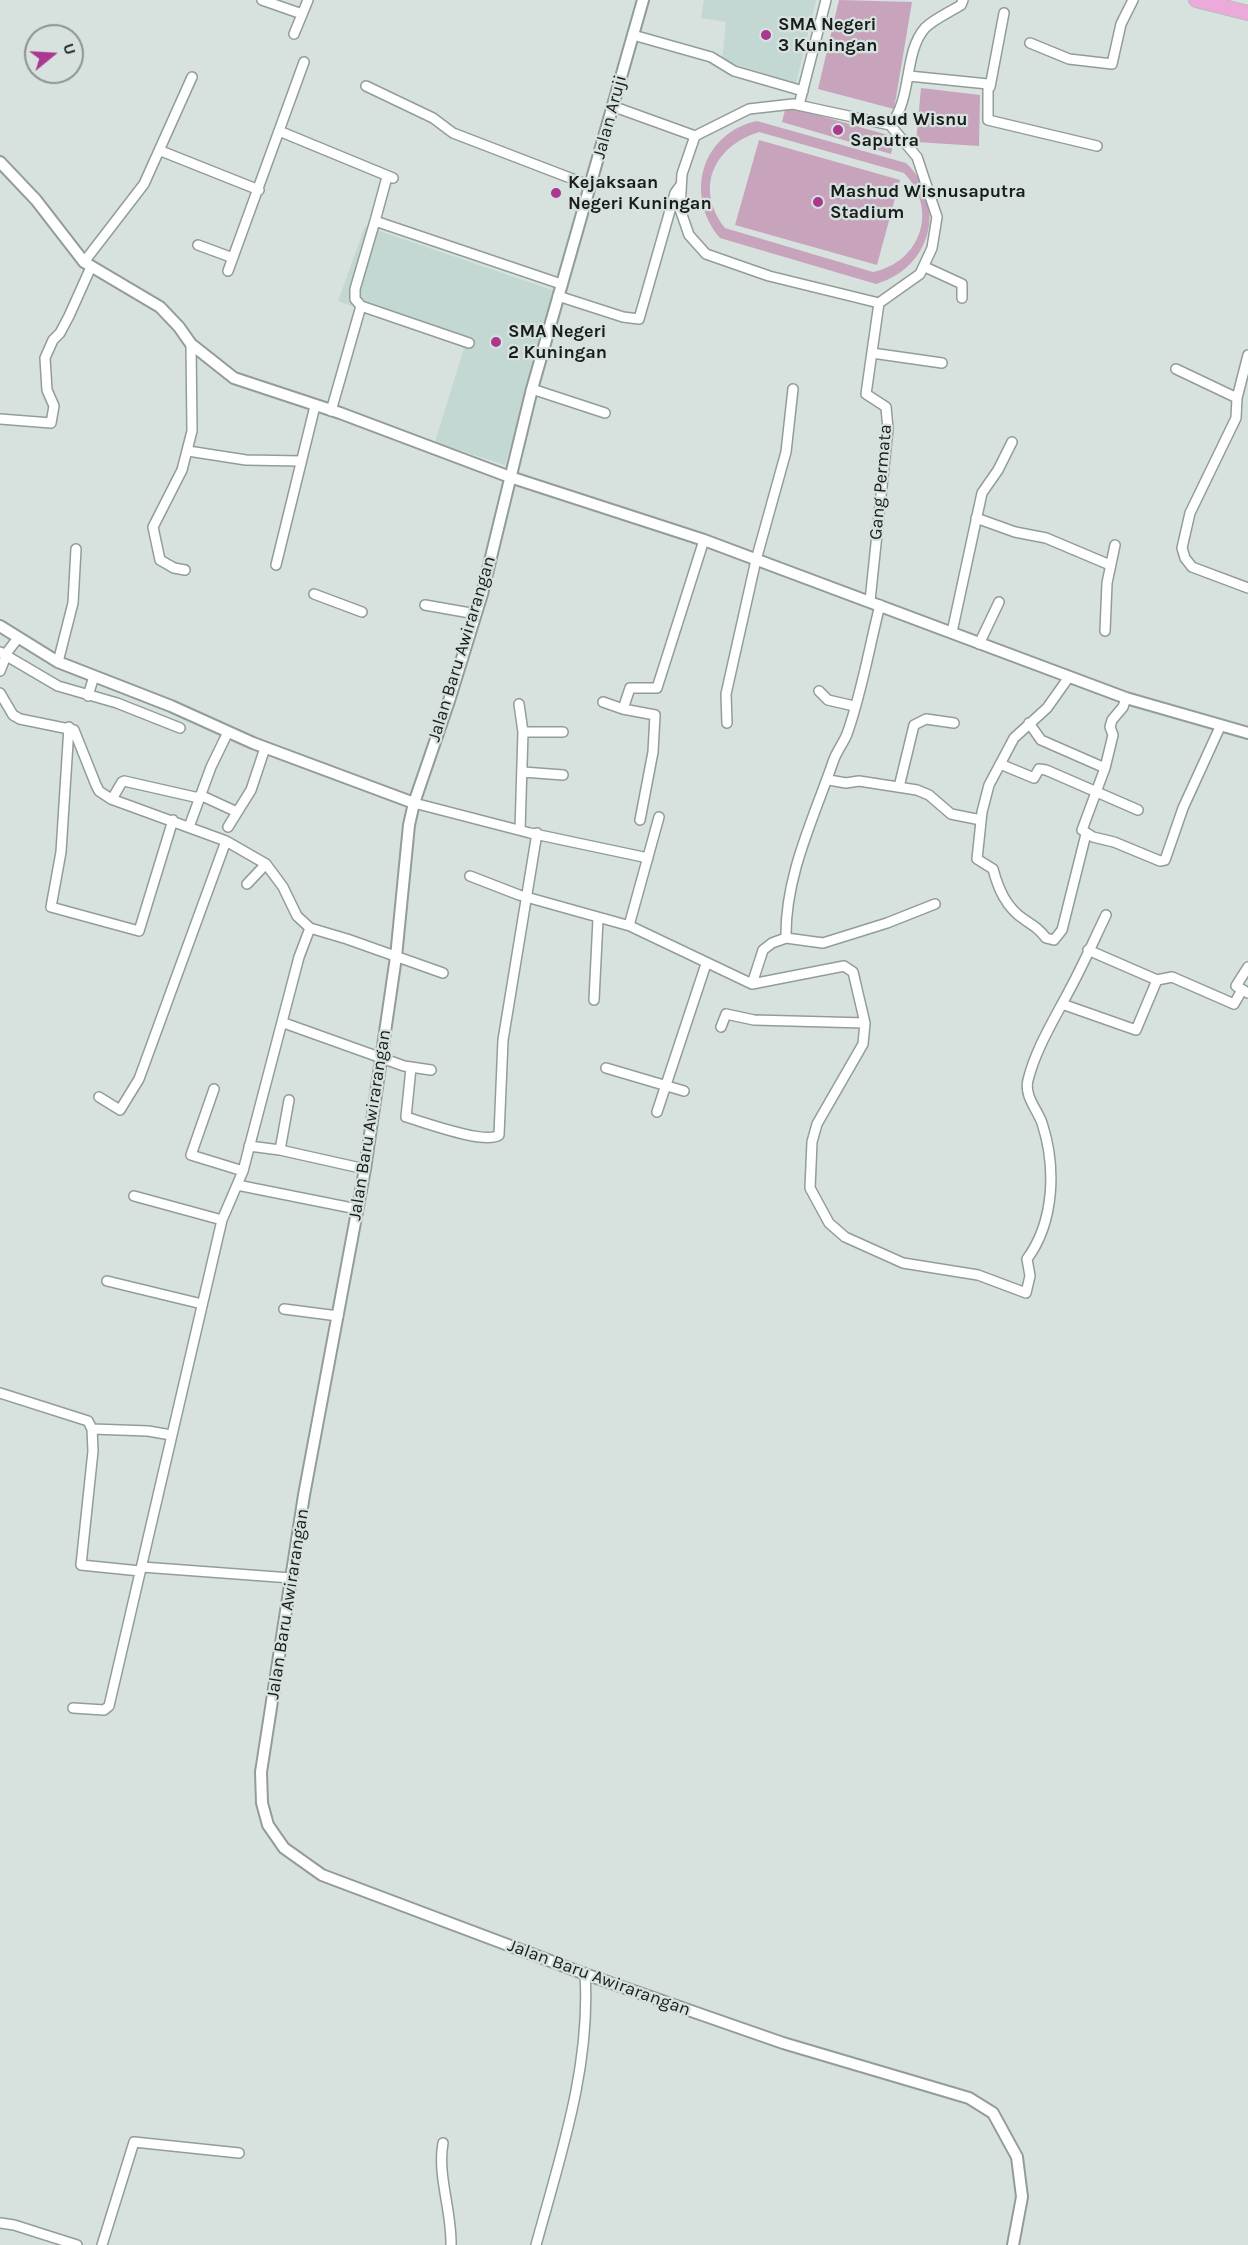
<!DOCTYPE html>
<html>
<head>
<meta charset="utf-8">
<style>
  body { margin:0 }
  #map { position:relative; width:1248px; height:2245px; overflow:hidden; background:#d7e2df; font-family:Karla,sans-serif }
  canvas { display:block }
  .north { position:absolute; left:24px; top:24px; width:60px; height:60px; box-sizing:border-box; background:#d7e2df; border:2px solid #8b9391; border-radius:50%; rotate:72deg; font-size:16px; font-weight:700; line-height:24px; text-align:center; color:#191d1c }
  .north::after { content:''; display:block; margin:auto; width:21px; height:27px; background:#aa3790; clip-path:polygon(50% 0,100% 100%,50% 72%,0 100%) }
</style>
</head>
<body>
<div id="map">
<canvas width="1248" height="2245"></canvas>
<div class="north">U</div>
</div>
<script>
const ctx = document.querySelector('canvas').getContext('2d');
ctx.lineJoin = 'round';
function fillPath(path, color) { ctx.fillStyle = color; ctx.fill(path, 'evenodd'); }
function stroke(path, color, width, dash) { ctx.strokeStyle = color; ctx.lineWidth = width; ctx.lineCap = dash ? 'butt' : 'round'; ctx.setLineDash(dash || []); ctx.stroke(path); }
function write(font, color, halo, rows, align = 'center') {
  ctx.font = font + ' Karla,sans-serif'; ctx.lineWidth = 4.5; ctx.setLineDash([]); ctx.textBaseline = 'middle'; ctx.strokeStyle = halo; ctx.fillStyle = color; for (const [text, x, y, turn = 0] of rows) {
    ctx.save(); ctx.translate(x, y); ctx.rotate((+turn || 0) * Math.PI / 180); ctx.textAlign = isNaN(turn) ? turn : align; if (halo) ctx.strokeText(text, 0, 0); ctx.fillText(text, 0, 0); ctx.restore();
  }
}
const built = new Path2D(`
  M704 0H816L796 84 722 60 726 22 701 18Z
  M365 226 558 292 505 465 435 442 464 348 338 301Z`);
const green = new Path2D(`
  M839 0 912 2 894 109 818 89Z
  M921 88 980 95 979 146 916 142Z
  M786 106 895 137 891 154 782 122Z
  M757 121 906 163C948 203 932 268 876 284L720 238C684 196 701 133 757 121ZM759 132 904 173C939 209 921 262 873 272L725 228C694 188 714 146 759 132Z
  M759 140 900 180 877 265 735 225Z`);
const minor = new Path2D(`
  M262 0 302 14
  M294 34 308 0
  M633 35 711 57 734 71 803 91
  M1030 43 1069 59 1112 64 1121 24 1133 0
  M909 76 988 84V120L1097 146
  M366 86 433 118 453 133 591 186
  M990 87 1004 13
  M799 105 826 0
  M612 106 695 136 749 109 793 104 890 125C913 99 903 53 925 28 934 19 950 12 961 5L963 0
  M279 131 393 178
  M695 136 682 174 680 209 689 235 706 254 769 276 879 303 920 274 932 248 937 217 917 157 890 125
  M161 151 259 190
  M375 221 387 177
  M198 245 233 258
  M84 262 144 184 192 77
  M925 267 962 284V298
  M228 271 304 62
  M558 296 623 317 639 319 675 193 680 186
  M469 343 361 306 355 299V289L375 221 561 284
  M872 353 942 363
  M1248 355 1237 398 1236 418 1190 513 1182 548 1185 558 1192 567 1248 588
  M1176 369 1237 398
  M532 389 605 413
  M331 411 361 306
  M0 419 51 423 54 406 47 390 45 358 53 340 60 333 69 316 91 267
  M188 451 246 460 301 461
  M976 518 1015 532 1046 538 1110 565
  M276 565 315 406
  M185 570 174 568 160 560 153 527 182 470 192 431 191 344
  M314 594 362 612
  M870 601 888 429 886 407 866 394 879 303
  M425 605 476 614
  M1105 631 1107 583 1115 545
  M952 632 982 493 998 470 1012 442
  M979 644 999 602
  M0 652 58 686 117 703 180 728
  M58 662 73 603 76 549
  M0 671 8 651 18 638
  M1069 677 1047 708 1014 738 989 785 982 812 977 859 993 869C998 888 1006 908 1025 920 1034 926 1039 929 1046 938L1054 940 1062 930 1086 834
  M819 691 828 700 854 706
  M0 693 13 715 20 719 74 730 96 785 99 791 111 799 226 841 266 864 283 887 297 916 310 928 347 939 443 973
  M88 696 94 676
  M1126 698 1123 707 1112 720 1110 727 1113 735 1105 768 1082 830 1093 837 1114 842 1160 861 1165 860 1183 808 1220 727
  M603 702 623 709 630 688H657L704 540
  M519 704 523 732 520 830
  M623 709 655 715 653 752 640 820
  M727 723 726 694 756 560 786 452 793 389
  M1029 723 1041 740 1105 768
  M69 727 61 852 51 907 139 931 173 820
  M523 732H563
  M1000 764 1034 778 1039 769 1046 770 1138 810
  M523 772 563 775
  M829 780 846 783 859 781 917 790 929 795 951 814 981 820
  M899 787 914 725 926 719 954 723
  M200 795 237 812
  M112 799 122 782 124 781 199 798
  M414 803 530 833 648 858
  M189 827 211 767 228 732
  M228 827 251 790 265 748
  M470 876 519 895 630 926 752 984 844 966 853 972 865 1023 754 1020 726 1014 721 1027
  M247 884 266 864
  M630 922 659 817
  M786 938C785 876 813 820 833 762 836 752 843 744 847 734 862 692 869 648 880 605
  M1088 950 1157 980 1172 977 1234 1004 1242 990
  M1248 967 1236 986 1248 993
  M752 984 763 950 772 943 786 938 823 943 887 923 935 904
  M594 1000 598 919
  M1062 1004 1136 1030 1157 980
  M284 1023 404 1066 431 1070
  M865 1023 863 1044 817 1124 812 1142 810 1188 829 1223 845 1237 903 1263 978 1275 1026 1293 1030 1276 1027 1259C1055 1221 1056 1166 1042 1123 1037 1109 1024 1096 1028 1080 1036 1048 1055 1018 1070 989 1083 965 1094 940 1106 915
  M411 1068 406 1117C424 1122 485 1145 499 1135L503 1040 537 833
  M606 1068 684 1091
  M214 1089 191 1155 243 1171
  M99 1097 120 1110 139 1079 226 841
  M657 1112 706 964
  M249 1146 280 1150 365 1169
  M280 1150 289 1100
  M237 1185 357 1209
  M134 1196 222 1220
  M107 1281 202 1304
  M284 1309 338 1316
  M0 1393 88 1421 92 1429 148 1431 171 1435
  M92 1429 93 1451 81 1565 140 1571
  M142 1567 291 1578
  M73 1708 104 1710 109 1706 222 1220 243 1171 299 957 310 928
  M443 2143C437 2176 452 2211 451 2245
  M0 2223 14 2225 77 2245
  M102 2245 134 2142 239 2153
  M536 2245C560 2157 591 2067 585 1974`);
const tertiary = new Path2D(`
  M643 0 532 389 482 594 449 701 414 803 409 825 396 957 365 1169 304 1495 261 1772 262 1803 268 1825 284 1848 322 1875 585 1974 783 2043 969 2098 993 2113 1017 2157 1022 2197 1013 2245
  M0 162 36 200 84 262 160 307 179 327 191 344 234 378 340 413 510 477 704 540 1126 698 1248 733
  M0 626 58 662 171 706 253 743 414 803`);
const primary = new Path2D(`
  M1196 0 1248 13`);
const markers = [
  [766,35,6,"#aa3790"],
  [838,130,6,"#aa3790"],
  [556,193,6,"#aa3790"],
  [818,202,6,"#aa3790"],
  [496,342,6,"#aa3790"]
];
const poiNames = [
  ["SMA Negeri",778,25],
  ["3 Kuningan",778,46],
  ["Masud Wisnu",850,120],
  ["Saputra",850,141],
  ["Kejaksaan",568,183],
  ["Negeri Kuningan",568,204],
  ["Mashud Wisnusaputra",830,192],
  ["Stadium",830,213],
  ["SMA Negeri",508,332],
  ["2 Kuningan",508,353]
];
const streetNames = [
  ["Jalan Aruji",610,117,-75],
  ["Gang Permata",881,482,-85],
  ["Jalan Baru Awirarangan",462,649,-73],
  ["Jalan Baru Awirarangan",370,1125,-81],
  ["Jalan Baru Awirarangan",288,1604,-81],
  ["Jalan Baru Awirarangan",599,1978,20]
];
fillPath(built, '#c4d8d3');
fillPath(green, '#c7a4bc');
stroke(minor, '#929d9a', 12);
stroke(tertiary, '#929d9a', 14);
stroke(primary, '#babbbb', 16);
stroke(minor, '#fff', 9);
stroke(tertiary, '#fff', 10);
stroke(primary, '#ebaada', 14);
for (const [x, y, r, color] of markers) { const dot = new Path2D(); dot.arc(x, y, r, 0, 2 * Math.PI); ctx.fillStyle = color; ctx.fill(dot); stroke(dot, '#d7e2df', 2); }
write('bold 18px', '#191d1c', '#d7e2df', poiNames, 'left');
write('18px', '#191d1c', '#d7e2df', streetNames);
</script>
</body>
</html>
